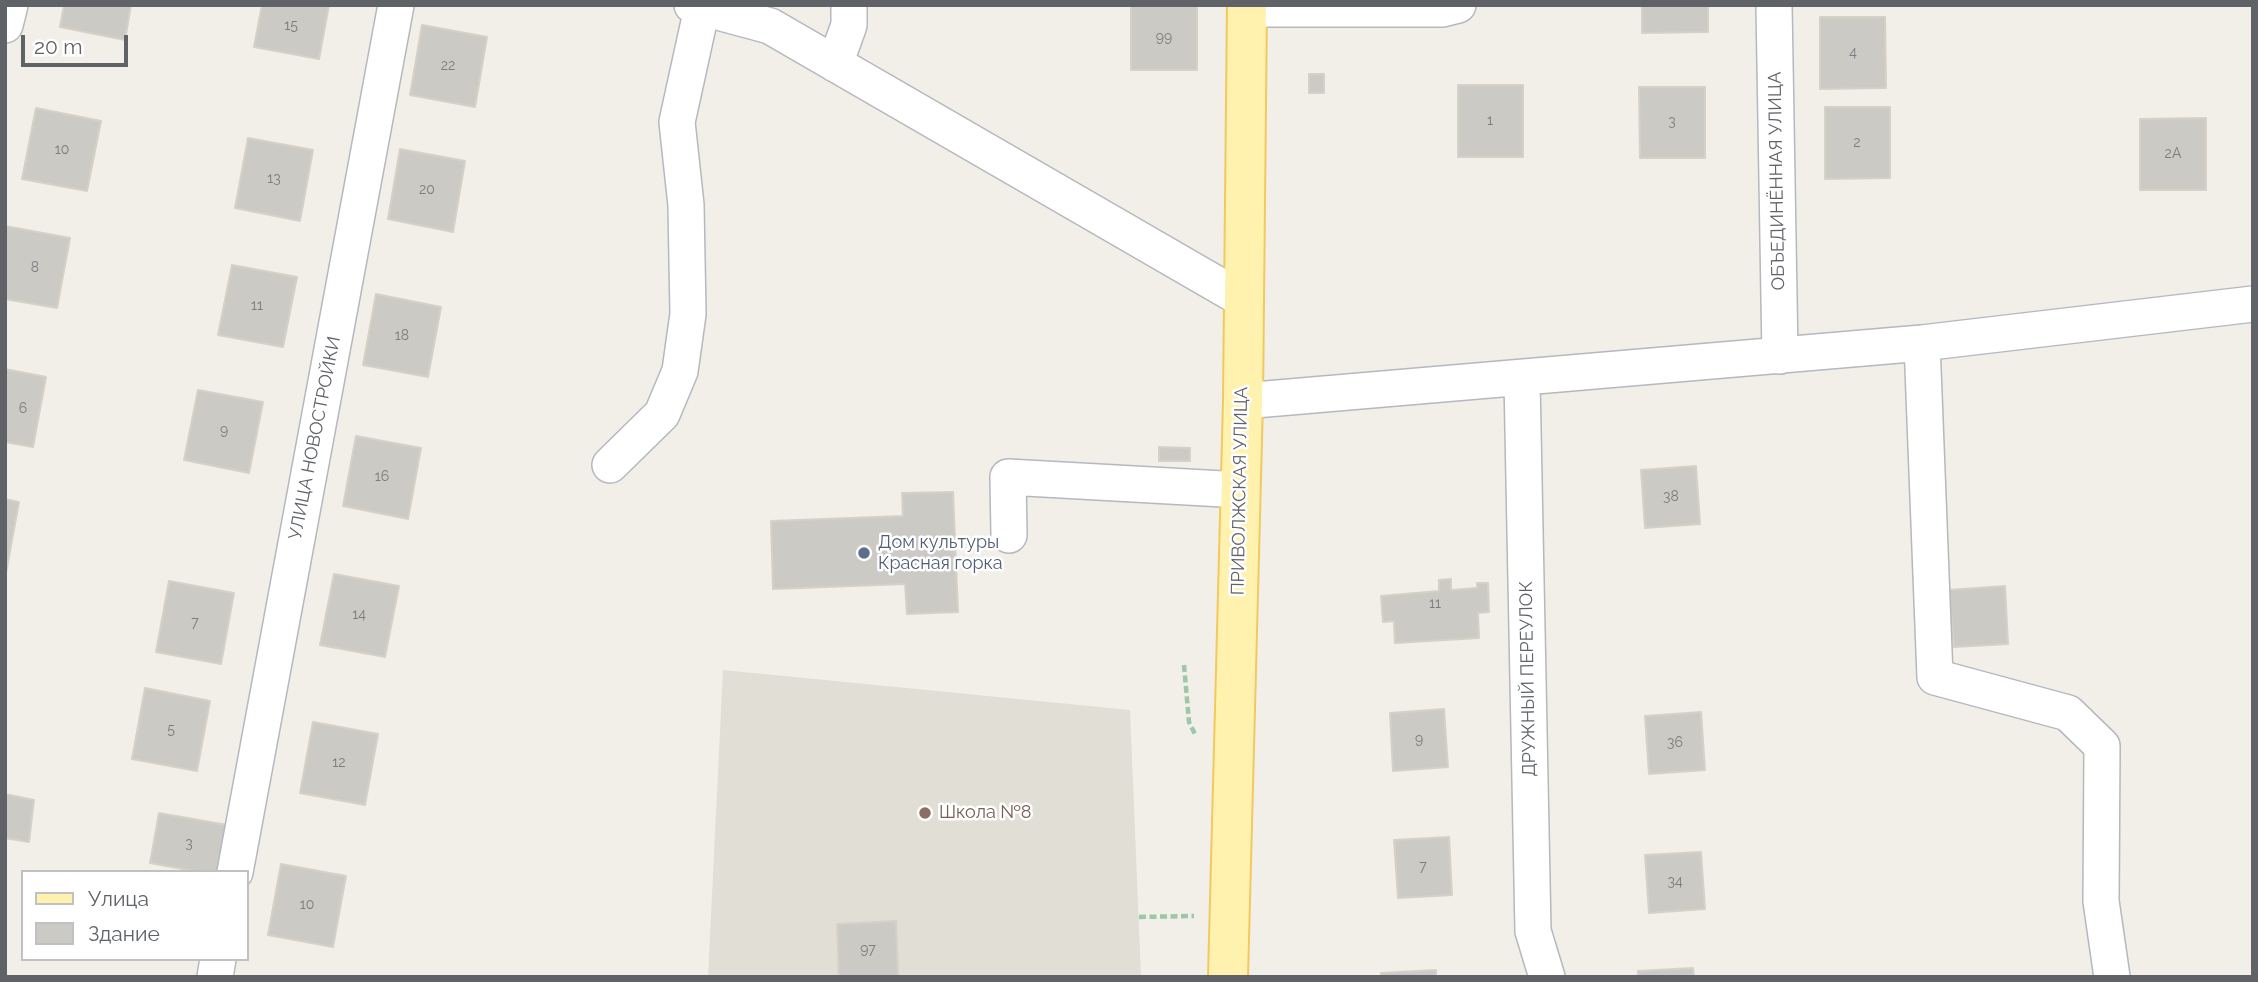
<!DOCTYPE html>
<html>
<head>
<meta charset="utf-8">
<style>
  body { margin:0 }
  #map { position:relative; width:2258px; height:982px; overflow:hidden; background:#f1efe8; font-family:Raleway,sans-serif }
  canvas { display:block }
  .frame { position:absolute; inset:0; border:7px solid #5f6368; pointer-events:none }
  .legend { position:absolute; left:21px; top:870px; width:228px; height:91px; box-sizing:border-box; background:#fff; border:2px solid #bfc1c3; margin:0; padding:9px 12px; list-style:none; font-size:21px; color:#5f6368 }
  .legend li { display:flex; align-items:center; gap:14px; height:35px }
  .legend b { width:35px; border:2px solid #bfc1c3 }
  .scale { position:absolute; left:21px; top:35px; width:107px; height:32px; box-sizing:border-box; border:4px solid #5f6368; border-top:0; padding-left:9px; font-size:21px; line-height:24px; white-space:nowrap; color:#5f6368; -webkit-text-stroke:5px #fff; paint-order:stroke }
</style>
</head>
<body>
<div id="map">
<canvas width="2258" height="982"></canvas>
<div class="frame"></div>
<ul class="legend">
<li><b style="height:9px;background:#fff2af"></b>Улица</li>
<li><b style="height:19px;background:#cccac5"></b>Здание</li>
</ul>
<div class="scale">20 m</div>
</div>
<script>
const ctx = document.querySelector('canvas').getContext('2d');
ctx.lineJoin = 'round';
function fillPath(path, color) { ctx.fillStyle = color; ctx.fill(path, 'evenodd'); }
function stroke(path, color, width, dash) { ctx.strokeStyle = color; ctx.lineWidth = width; ctx.lineCap = dash ? 'butt' : 'round'; ctx.setLineDash(dash || []); ctx.stroke(path); }
function write(font, color, halo, rows, align = 'center') {
  ctx.font = font + ' Raleway,sans-serif'; ctx.lineWidth = 5; ctx.setLineDash([]); ctx.textBaseline = 'middle'; ctx.strokeStyle = halo; ctx.fillStyle = color; for (const [text, x, y, turn = 0] of rows) {
    ctx.save(); ctx.translate(x, y); ctx.rotate((+turn || 0) * Math.PI / 180); ctx.textAlign = isNaN(turn) ? turn : align; if (halo) ctx.strokeText(text, 0, 0); ctx.fillText(text, 0, 0); ctx.restore();
  }
}
const education = new Path2D(`
  M723 670 1130 710 1141 977H708Z`);
const building = new Path2D(`
  M64 5H131L125 40 60 27Z
  M262 5H329L319 59 254 47Z
  M1131 5H1197V70H1131Z
  M1642 5H1708V32L1642 33Z
  M1820 17H1885L1886 88 1820 89Z
  M422 25 487 37 475 107 410 95Z
  M1309 74H1324V93H1309Z
  M1458 85H1523V157H1458Z
  M1639 87H1705V158H1640Z
  M1825 107H1890V178L1825 179Z
  M36 108 101 121 87 191 22 179Z
  M2206 118V190H2140V119Z
  M248 138 313 150 300 221 235 208Z
  M400 149 465 161 453 232 388 219Z
  M5 226 70 238 57 308 5 299Z
  M232 265 297 277 283 347 218 335Z
  M376 294 441 307 428 377 363 365Z
  M5 369 46 377 33 447 5 442Z
  M198 390 263 402 249 473 184 460Z
  M356 436 421 448 408 519 343 506Z
  M1159 447 1190 448V461H1159Z
  M1696 466 1700 524 1645 528 1641 470Z
  M953 492 958 612 907 614 905 584 773 589 771 521 903 516 902 493Z
  M5 499 19 502 6 573H5Z
  M334 574 399 586 385 657 320 645Z
  M1451 579V590L1477 588V583H1488L1489 612 1478 613 1479 638 1395 643 1394 621 1383 622 1381 596 1439 591V580Z
  M169 581 234 593 221 664 156 652Z
  M2005 586 2008 644 1954 647 1949 590Z
  M145 688 210 701 197 771 132 759Z
  M1444 709 1448 767 1393 771 1390 713Z
  M1701 712 1705 770 1649 774 1645 716Z
  M313 722 378 734 365 805 300 793Z
  M5 794 34 800 29 842 5 838Z
  M159 813 227 825 218 872H199L150 863Z
  M1449 837 1452 895 1398 898 1394 840Z
  M1701 852 1705 909 1649 913 1645 855Z
  M281 864 346 876 333 947 268 935Z
  M896 921 898 977H839L837 924Z
  M1693 968 1694 977H1638V971Z
  M1436 970V977H1381V973Z`);
const path = new Path2D(`
  M1184 665 1189 722 1196 736
  M1139 917 1194 916`);
const minor = new Path2D(`
  M692 5 770 26 1244 300
  M1774 5 1780 356
  M1247 9H1442L1458 5
  M5 25 10 5
  M835 64 849 25V5
  M1922 343 1935 677 2068 713 2102 746 2101 901 2112 977
  M1522 380 1533 931 1547 977
  M1243 401 1922 343 2253 304
  M610 465 662 414 680 371 688 314 686 205 677 122 702 8
  M1009 535 1008 477 1241 490
  M235 872 396 5
  M215 977 218 959`);
const major = new Path2D(`
  M1228 977 1243 401 1247 5`);
const markers = [
  [864,553,7,"#5c6f8a"],
  [925,813,7,"#8d6e63"]
];
const numberNames = [
  ["15",291,26],
  ["99",1164,38],
  ["4",1853,53],
  ["22",448,66],
  ["1",1490,121],
  ["3",1672,122],
  ["2",1857,143],
  ["10",62,150],
  ["2А",2173,154],
  ["13",274,179],
  ["20",427,190],
  ["8",35,268],
  ["11",257,306],
  ["18",402,336],
  ["6",23,409],
  ["9",224,431],
  ["16",382,477],
  ["38",1671,497],
  ["11",1435,604],
  ["14",359,615],
  ["7",195,623],
  ["5",171,730],
  ["9",1419,740],
  ["36",1675,743],
  ["12",339,763],
  ["3",189,844],
  ["7",1423,867],
  ["34",1675,882],
  ["10",307,905],
  ["97",868,950]
];
const streetNames = [
  ["ОБЪЕДИНЁННАЯ УЛИЦА",1777,181,-91],
  ["УЛИЦА НОВОСТРОЙКИ",315,438,-79],
  ["ПРИВОЛЖСКАЯ УЛИЦА",1240,491,-89],
  ["ДРУЖНЫЙ ПЕРЕУЛОК",1528,679,-91]
];
const serviceNames = [
  ["Дом культуры",878,543],
  ["Красная горка",878,564]
];
const educationNames = [
  ["Школа №8",939,813]
];
fillPath(education, '#e1ded6');
fillPath(building, '#cccac5');
stroke(building, '#d6d1c6', 2);
stroke(minor, '#b5b8bc', 38);
stroke(major, '#f2c960', 42);
stroke(path, '#9cc7a9', 4.5, [7, 3.5]);
stroke(minor, '#fff', 35);
stroke(major, '#fff2af', 38);
for (const [x, y, r, color] of markers) { const dot = new Path2D(); dot.arc(x, y, r, 0, 2 * Math.PI); ctx.fillStyle = color; ctx.fill(dot); stroke(dot, '#fff', 2.5); }
write('14px', '#7a7d7f', null, numberNames);
write('18px', '#5f6368', '#fff', streetNames);
write('18px', '#4e5e75', '#fff', serviceNames, 'left');
write('18px', '#785e54', '#fff', educationNames, 'left');
</script>
</body>
</html>
